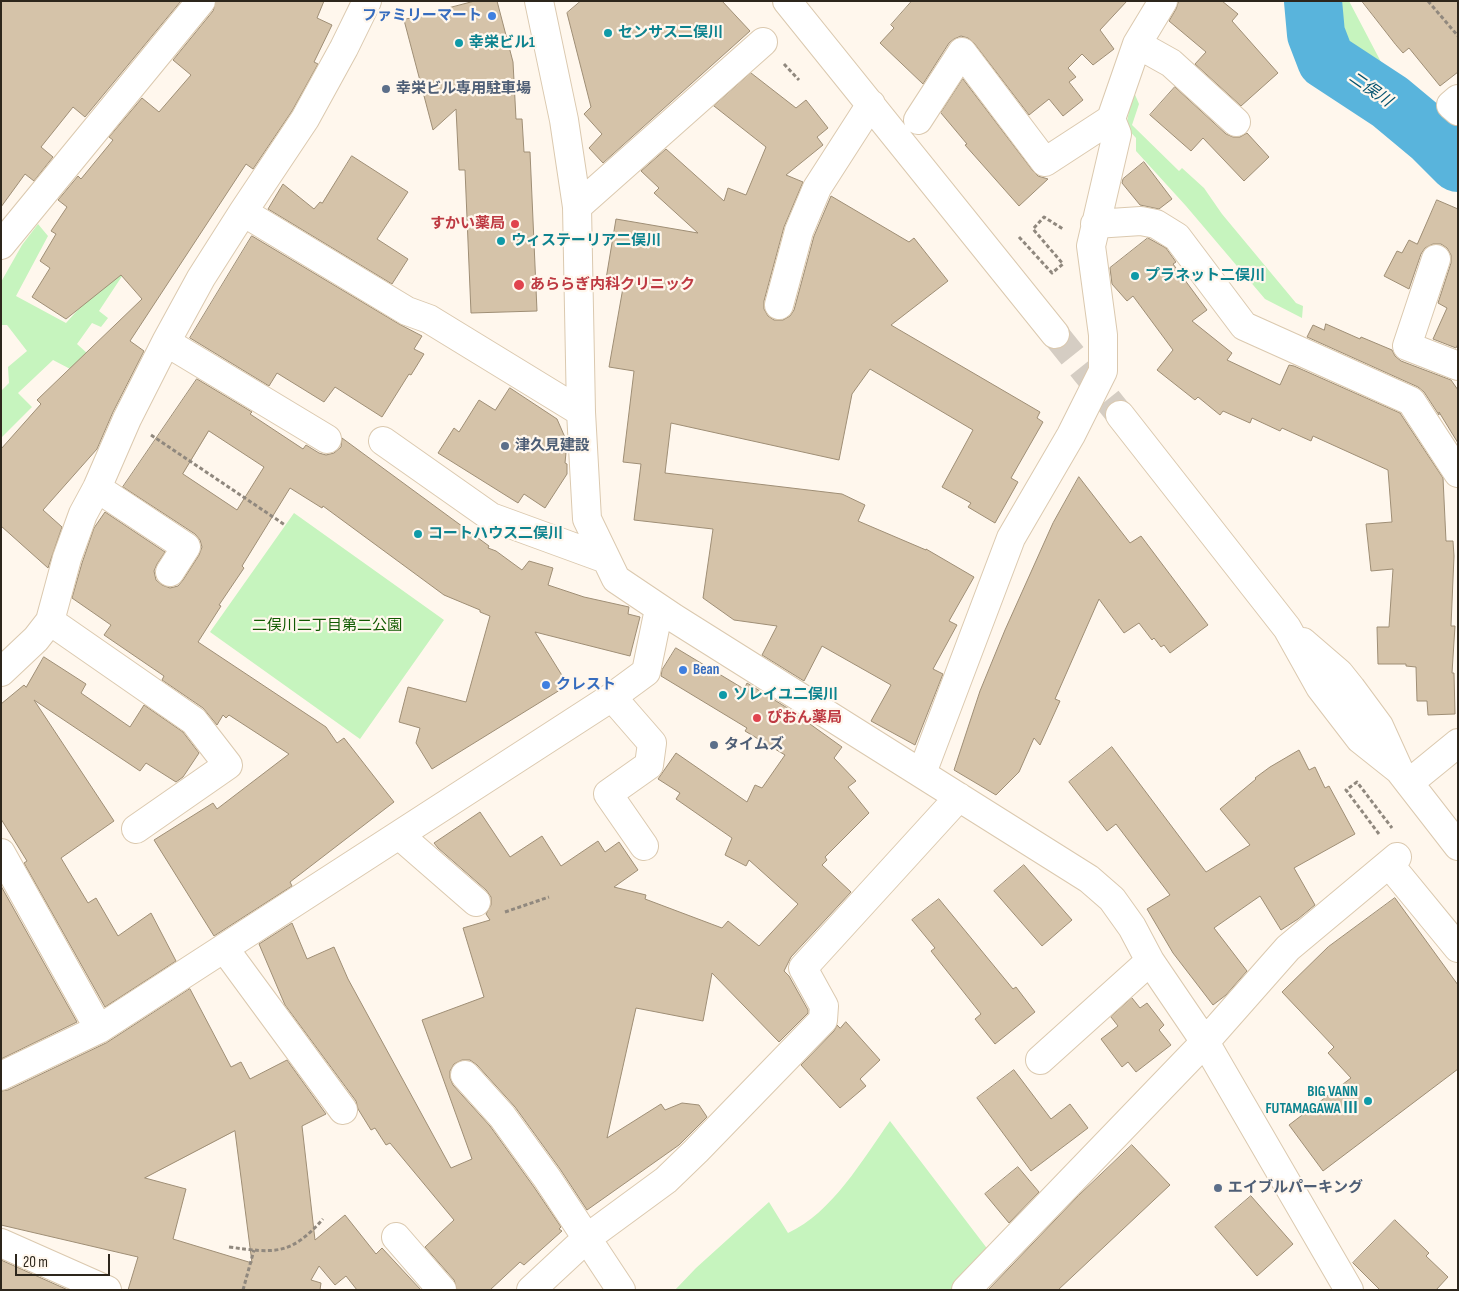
<!DOCTYPE html>
<html>
<head>
<meta charset="utf-8">
<style>
  body { margin:0 }
  #map { position:relative; width:1459px; height:1291px; overflow:hidden; background:#fff7ed; font-family:"Sofia Sans Condensed",sans-serif }
  canvas { display:block }
  .frame { position:absolute; inset:0; border:2px solid #2d261c; pointer-events:none }
  .scale { position:absolute; left:15px; top:1254px; width:95px; height:22px; box-sizing:border-box; border:2px solid #2d261c; border-top:0; padding-left:6px; font-size:15px; line-height:18px; white-space:nowrap; color:#2d261c; -webkit-text-stroke:4px #fff7ed; paint-order:stroke }
</style>
</head>
<body>
<div id="map">
<canvas width="1459" height="1291"></canvas>
<div class="frame"></div>
<div class="scale">20 m</div>
</div>
<script>
const ctx = document.querySelector('canvas').getContext('2d');
ctx.lineJoin = 'round';
function fillPath(path, color) { ctx.fillStyle = color; ctx.fill(path, 'evenodd'); }
function stroke(path, color, width, dash) { ctx.strokeStyle = color; ctx.lineWidth = width; ctx.lineCap = dash ? 'butt' : 'round'; ctx.setLineDash(dash || []); ctx.stroke(path); }
function write(font, color, halo, rows, align = 'center') {
  ctx.font = font + ' "Sofia Sans Condensed","Noto Sans JP",sans-serif'; ctx.lineWidth = 4.5; ctx.setLineDash([]); ctx.textBaseline = 'middle'; ctx.strokeStyle = halo; ctx.fillStyle = color; for (const [text, x, y, turn = 0] of rows) {
    ctx.save(); ctx.translate(x, y); ctx.rotate((+turn || 0) * Math.PI / 180); ctx.textAlign = isNaN(turn) ? turn : align; if (halo) ctx.strokeText(text, 0, 0); ctx.fillText(text, 0, 0); ctx.restore();
  }
}
const green = new Path2D(`
  M1328 1H1349L1381 62 1416 100 1442 113 1458 128V147L1432 121 1361 78 1348 63 1336 43 1330 22Z
  M1133 90 1139 104 1132 125 1179 171 1182 168 1204 188 1222 214 1296 303 1303 306 1302 318 1265 299 1186 206 1136 151V138L1126 127Z
  M38 224 48 236 16 296 66 323 83 304 136 255 99 311 108 318 101 327 92 323 77 344 88 354 74 371 53 360 18 393 32 407 1 438V391L9 383 8 367 27 351 7 325H1V282L22 245Z
  M294 513 444 620 360 739 210 632Z
  M890 1121 989 1251 951 1290H675L696 1268 769 1202 788 1233C832 1213 863 1159 890 1121Z`);
const river = new Path2D(`
  M1313 1 1316 34 1326 60 1390 102 1432 137 1458 163`);
const building = new Path2D(`
  M1 1H181L85 117 73 107 41 147 53 157 34 181 25 174 1 207Z
  M216 1H324L317 18 332 25 314 62 318 64 292 111 253 169 246 164 130 341 144 351 113 412 97 449 43 510 62 527 48 568 1 526V449L41 404 37 400 142 299 121 275 66 319 32 297 50 268 40 261 56 234 51 231 67 207 58 200 78 176 81 179 113 140 109 137 142 98 159 112 191 75 173 60 213 11Z
  M475 1H497L513 62 516 119H522L524 152H530L537 311 471 313 465 170H459L456 109 433 130 404 20Z
  M581 1H722L750 31 603 163 589 148 602 134 584 114 591 107 567 13Z
  M912 1H1127L1100 30 1114 49 1093 65 1082 54 1068 68 1076 77 1069 82 1083 100 1063 116 1049 99 1029 115 974 43 968 38 961 36 954 39 949 43 923 84 880 43 894 28 891 25Z
  M1179 1H1222L1238 14 1232 21 1278 73 1241 106 1195 64 1206 52 1169 21 1176 9Z
  M1362 1H1458V72L1440 86 1409 48 1403 53 1396 45Z
  M751 73 796 108 806 100 828 128 817 137 823 145 786 175 803 182 784 227 764 301V309L768 316 774 320H783L790 316 794 310 814 236 831 196 909 242 914 238 948 281 891 325 1040 412 1037 418 1043 422 1011 478 1018 482 995 523 968 507 971 503 942 487 973 430 870 369 852 394 839 460 671 423 665 473 842 494 865 505 858 521 926 550V549L974 577 949 621 957 625 933 669 943 674 915 745 871 721 891 685 822 646 804 681 762 655 777 626 734 620 703 598 713 529 634 520 641 464 623 462 634 371 609 367 624 282 606 279 616 219 698 233 654 193 659 188 641 171 666 149 724 201 728 188 746 195 766 147 714 106Z
  M963 79 1033 171 1038 176 1048 179 1019 206 965 145 967 144 941 113Z
  M1175 87 1226 134 1233 137H1240L1247 133 1269 157 1244 181 1203 138 1191 151 1150 115Z
  M352 156 408 192 377 239 408 259 392 284 268 209 283 184 314 209 320 202 322 203Z
  M1144 162 1172 199 1159 209 1140 205 1122 183 1123 179Z
  M1437 200 1458 209V344L1456 348 1433 339 1447 308 1438 303 1451 263V255L1447 248 1441 244H1433L1425 248 1421 254 1409 289 1384 276 1397 251 1402 253 1409 240 1417 244Z
  M252 236 399 324 422 336 414 349 424 354 411 375 409 374 382 417 335 387 324 402 277 373 269 386 190 338Z
  M1148 238 1166 248 1176 262 1173 264 1207 310 1192 321 1232 353 1227 360 1280 385 1289 365 1294 366 1400 413 1443 478 1446 541H1453L1454 556 1451 626H1455L1452 673H1454L1455 714 1428 715 1427 701H1417L1416 667 1406 666V664H1378L1377 627H1389L1393 569 1371 571 1366 524 1392 522 1388 470 1313 436 1311 441 1282 428 1280 431 1252 418 1250 423 1223 411 1220 415 1198 397 1195 400 1157 370 1173 350 1133 296 1127 301 1112 284 1110 268Z
  M1326 324 1360 339 1361 337 1392 350 1395 356 1401 361 1451 380 1458 390V443L1439 412V415L1424 392 1418 387 1307 337 1313 325 1324 330Z
  M197 379 252 412 250 414 303 449 306 445 319 453 326 455 334 453 341 447 342 438 489 546 488 548 496 551 522 570 529 561 553 568 548 585 584 597 629 607 628 614 640 617 630 656 535 632 568 685 432 769 416 743 420 728 399 722 408 687 466 702 490 616 480 612V610L444 595 323 506 322 508 290 488 242 566 244 568 219 605 221 606 198 642 326 727 337 743 344 738 394 802 290 882 292 886 214 936 154 840 213 803 217 809 289 754 229 715 226 718 223 715 217 725 203 708 162 680 164 676 104 635 111 625 72 598 82 563 94 528 105 512 165 552 157 564 154 571 156 580 162 585 170 588 178 586 183 580 199 555 202 547 200 540 195 534 123 487ZM209 431 264 467 237 510 183 474Z
  M510 388 557 419 567 442 565 463 567 464V474L545 508 524 494 518 503 438 453 454 428 459 432 479 400 495 410Z
  M1079 477 1130 543 1141 536 1208 625 1170 653 1164 645 1161 647 1154 638 1152 640 1139 623 1124 633 1099 599 1055 699 1060 701 1040 745 1034 738 1019 772 996 795 954 770 980 691 1005 630 1053 523Z
  M676 648 744 689 747 683 789 709 842 747 834 758 856 781 848 787 869 813 825 857 827 860 822 865 851 892 791 957 784 971 789 976 808 1010V1013L779 1042 712 973 703 1021 636 1008 607 1138 661 1104 665 1110 682 1103 699 1105 707 1117 679 1145 587 1210 560 1169 515 1107 477 1065 470 1060H462L454 1064 450 1071V1078L453 1085 490 1126 534 1187 561 1227 559 1229 562 1231 524 1265 520 1262 490 1290H457L454 1280 425 1247 454 1220 390 1143 386 1145 375 1128 371 1130 358 1109 356 1101 285 1005 259 944 292 923 307 959 334 947 348 979 451 1168 472 1159 422 1020 484 997 463 928 490 920 486 914 491 905V897L486 890 438 848 434 843 480 812 510 857 542 836 561 866 598 841 605 852 619 842 638 870 614 887 646 895 645 899 722 928 728 921 759 946 798 904 749 860 746 866 725 855 732 838 676 799 680 793 658 779 676 753 747 802 755 785 762 788 785 755 745 731 747 728 661 676 662 670Z
  M44 657 86 684 81 693 130 727 144 705 183 732 199 753 183 777 176 782 146 763 140 771 34 700 114 821 61 858 88 903 96 898 118 936 151 913 176 961 105 1007 24 863 27 861 1 819V704L24 685 26 687Z
  M1112 747 1206 872 1250 845 1220 809 1256 779 1255 778 1270 767 1299 750 1309 770 1315 767 1325 788 1329 786 1355 834 1294 868 1315 905 1298 919 1281 930 1260 896 1214 928 1247 971 1226 995 1213 1005 1173 953 1147 909 1170 895 1116 824 1107 831 1069 782Z
  M1024 865 1072 920 1042 946 994 891Z
  M1 886 77 1022 1 1059Z
  M1395 898 1458 985V1069L1323 1171 1289 1125 1351 1078 1328 1053 1334 1047 1282 992 1328 947Z
  M939 899 1013 989 1016 987 1035 1012 995 1044 975 1019 981 1014 931 951 935 948 912 920Z
  M190 989 231 1067 241 1062 250 1079 287 1060 326 1114 302 1126 315 1240 345 1215 376 1254 382 1248 421 1290H357L346 1276 335 1285 319 1266 311 1280 321 1283 320 1290H128L138 1257 1 1225V1091L8 1090 106 1043ZM235 1131 252 1263 173 1239 186 1189 145 1178Z
  M1132 998 1140 1008 1147 1003 1164 1025 1159 1030 1171 1045 1136 1072 1128 1062 1122 1067 1101 1039 1118 1026 1111 1017Z
  M846 1022 880 1060 860 1079 866 1086 840 1108 801 1065 834 1031 837 1025 840 1028Z
  M1014 1070 1051 1119 1070 1104 1088 1128 1031 1171 977 1098Z
  M1132 1145 1170 1185 1058 1290H988L1078 1196Z
  M1018 1167 1039 1192 1009 1223 985 1194Z
  M1251 1196 1293 1244 1257 1276 1215 1227Z
  M1395 1220 1429 1253 1426 1256 1448 1277 1436 1290H1380L1353 1263Z
  M1 1260 68 1290H1Z`);
const minorTunnel = new Path2D(`
  M1055 334 1120 415`);
const path = new Path2D(`
  M1428 1 1458 36
  M784 64 799 80
  M1019 237 1052 273 1063 264 1033 229 1044 217 1063 229
  M151 435 285 525
  M1379 834 1346 790 1357 782 1392 828
  M505 912 549 897
  M229 1247C275 1253 290 1256 323 1219
  M243 1290 254 1250`);
const minor = new Path2D(`
  M539 1 564 120 577 207 581 412 587 519 616 579 674 618 1089 879 1112 899 1132 927 1150 961 1205 1042 1349 1290
  M787 1 1055 334
  M1137 44 1171 63 1236 122
  M1458 99 1451 105 1458 111
  M918 120 962 52 1045 162 1111 119
  M577 207 763 42
  M243 212 407 311 429 319 581 412
  M1095 224 1141 221 1156 224 1177 237 1244 326 1411 401 1458 473
  M1 245 201 1
  M1436 259 1407 346 1458 366
  M779 305 799 231 817 188 871 104
  M166 342 327 439
  M1120 415 1287 628 1320 687 1360 739 1399 770
  M383 441 491 517 606 559
  M97 488 186 547 170 572
  M50 621 194 721 228 765 136 829
  M1303 642 1339 673 1351 688 1379 726 1399 770 1458 846
  M1 672 36 639 50 621 67 558 83 514 97 488 127 419 166 342 201 278 243 212 305 119 344 48 367 1
  M612 697 652 743 649 765 608 794 644 846
  M922 773 1011 538 1071 435 1103 371V335L1091 246 1117 134 1111 119 1137 44 1163 1
  M1409 783 1458 743
  M399 835 476 902
  M1 853 99 1029
  M1389 864 1458 948
  M224 948 343 1110
  M1040 1060 1150 961
  M465 1075 502 1116 547 1178 621 1290
  M1 1076 99 1029 612 697 646 672 659 609
  M396 1237 442 1290
  M1 1243 107 1290
  M531 1290 587 1238 666 1180 696 1151 823 1020 824 1006 803 968 959 797
  M966 1290 1205 1042 1288 948 1397 857`);
const markers = [
  [492,16,5,"#3f7fe0"],
  [608,33,5,"#0f9aa8"],
  [459,43,5,"#0f9aa8"],
  [386,89,5,"#5c6f8a"],
  [515,224,5,"#e0444e"],
  [501,241,5,"#0f9aa8"],
  [1135,276,5,"#0f9aa8"],
  [519,285,6,"#e0444e"],
  [505,446,5,"#5c6f8a"],
  [418,534,5,"#0f9aa8"],
  [683,670,5,"#3f7fe0"],
  [546,685,5,"#3f7fe0"],
  [723,695,5,"#0f9aa8"],
  [757,718,5,"#e0444e"],
  [714,745,5,"#5c6f8a"],
  [1368,1101,5,"#0f9aa8"],
  [1218,1188,5,"#5c6f8a"]
];
const shopNames = [
  ["ファミリーマート",482,16,"right"],
  ["Bean",693,670],
  ["クレスト",556,685]
];
const cultureNames = [
  ["センサス二俣川",618,33],
  ["幸栄ビル1",469,43],
  ["ウィステーリア二俣川",511,241],
  ["プラネット二俣川",1145,276],
  ["コートハウス二俣川",428,534],
  ["ソレイユ二俣川",733,695],
  ["BIG VANN",1358,1092,"right"],
  ["FUTAMAGAWA Ⅲ",1358,1109,"right"]
];
const serviceNames = [
  ["幸栄ビル専用駐車場",396,89],
  ["津久見建設",515,446],
  ["タイムズ",724,745],
  ["エイブルパーキング",1228,1188]
];
const healthNames = [
  ["すかい薬局",505,224,"right"],
  ["あららぎ内科クリニック",530,285],
  ["ぴおん薬局",767,718]
];
const parkNames = [
  ["二俣川二丁目第二公園",327,626]
];
const waterNames = [
  ["二俣川",1370,90,35]
];
fillPath(green, '#c6f4be');
stroke(river, '#59b4dc', 58);
fillPath(building, '#d5c3a9');
stroke(building, '#9f8e75', 1);
stroke(minorTunnel, '#d5cdc3', 28, [28, 14]);
stroke(minor, '#dbc9af', 30);
stroke(path, '#90887e', 3, [4, 2.5]);
stroke(minor, '#fff', 28);
for (const [x, y, r, color] of markers) { const dot = new Path2D(); dot.arc(x, y, r, 0, 2 * Math.PI); ctx.fillStyle = color; ctx.fill(dot); stroke(dot, '#fff7ed', 2); }
write('bold 15px', '#366cbe', '#fff7ed', shopNames, 'left');
write('bold 15px', '#0d838f', '#fff7ed', cultureNames, 'left');
write('bold 15px', '#4e5e75', '#fff7ed', serviceNames, 'left');
write('bold 15px', '#be3a42', '#fff7ed', healthNames, 'left');
write('15px', '#105a00', '#fff7ed', parkNames);
write('italic 16px', '#04536f', '#fff7ed', waterNames);
</script>
</body>
</html>
